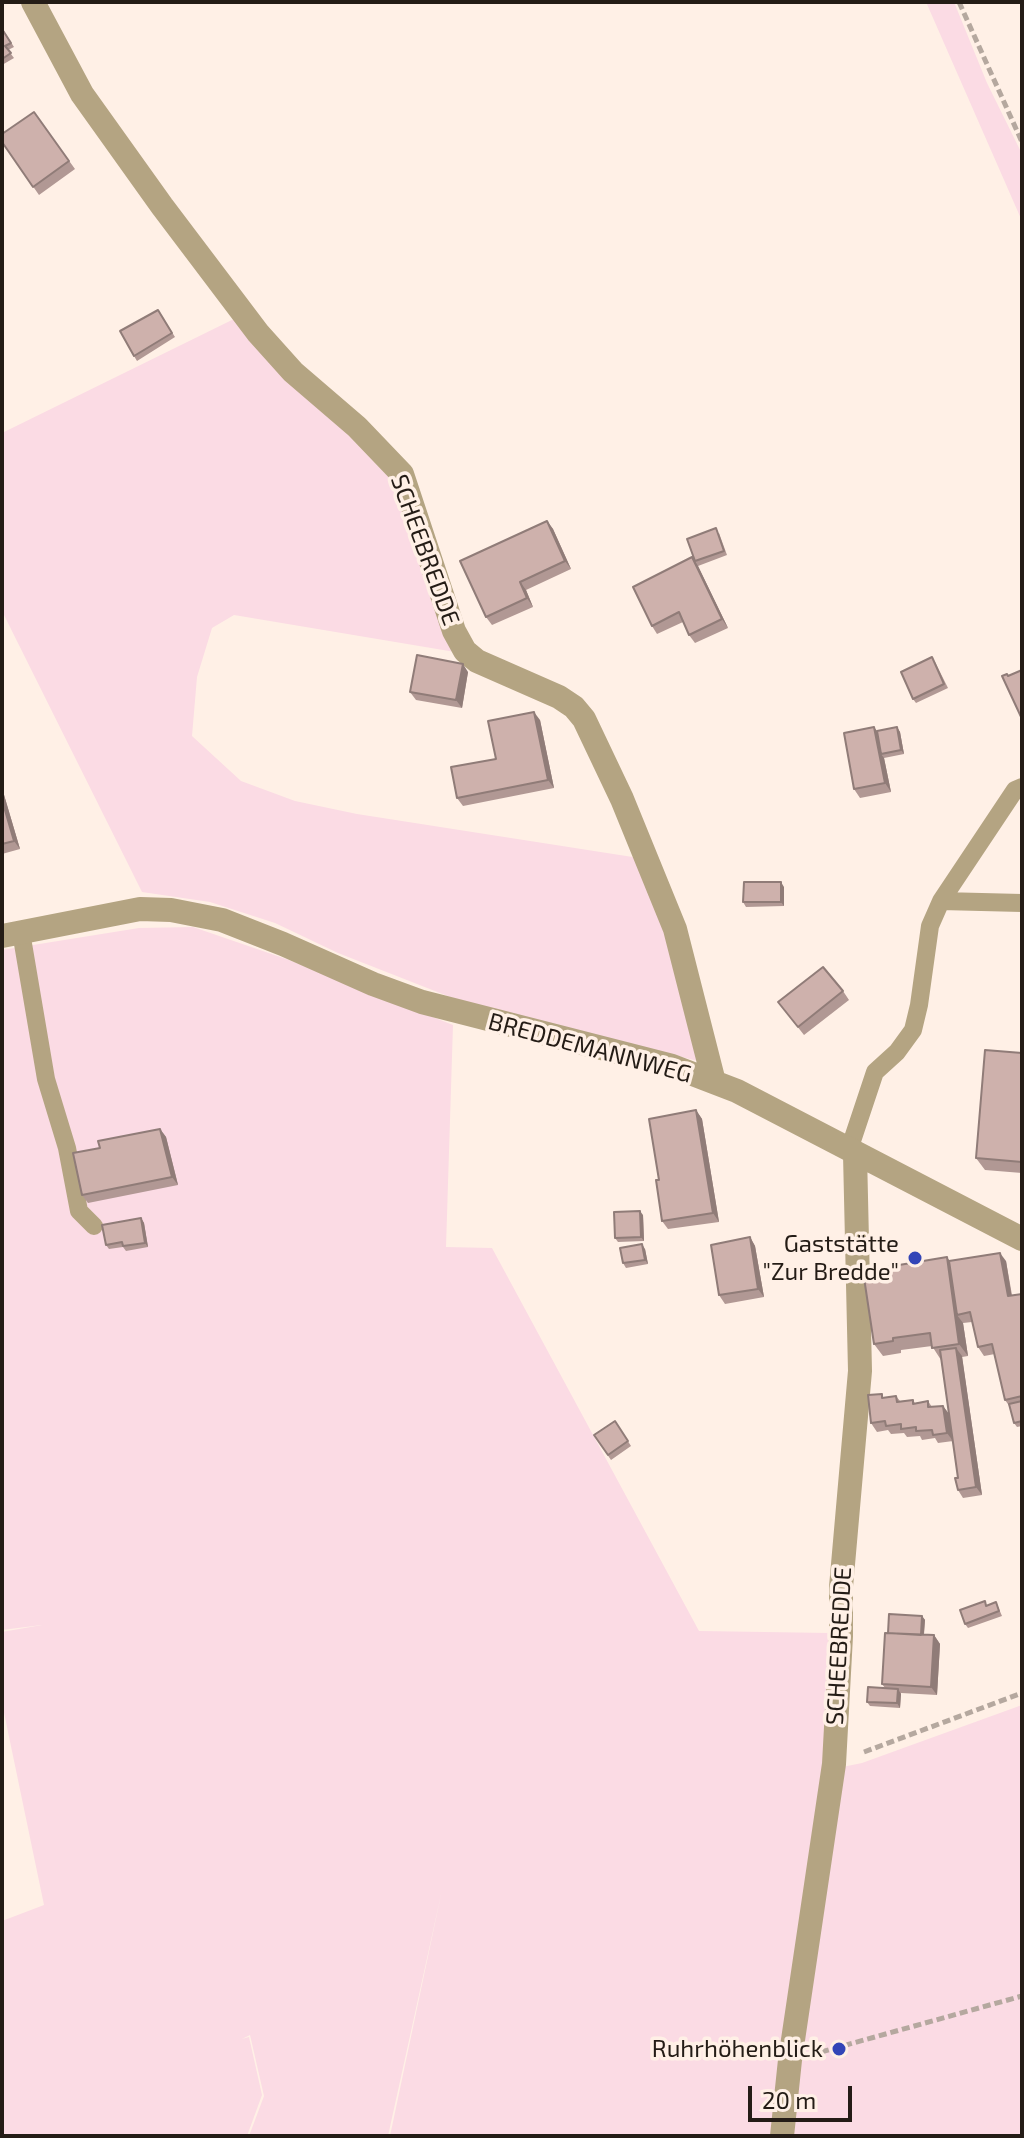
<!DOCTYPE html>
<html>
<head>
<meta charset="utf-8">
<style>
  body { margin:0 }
  #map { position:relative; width:1024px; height:2138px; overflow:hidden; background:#fff0e6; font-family:"Exo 2",sans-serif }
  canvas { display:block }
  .frame { position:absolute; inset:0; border:4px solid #241c16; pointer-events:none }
  .scale { position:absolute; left:748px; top:2086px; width:104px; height:36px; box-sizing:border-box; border:4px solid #241c16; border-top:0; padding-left:10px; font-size:24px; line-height:28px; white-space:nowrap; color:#241c16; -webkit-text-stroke:6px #fff0e6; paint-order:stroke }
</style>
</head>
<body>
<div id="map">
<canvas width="1024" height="2138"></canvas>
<div class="frame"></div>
<div class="scale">20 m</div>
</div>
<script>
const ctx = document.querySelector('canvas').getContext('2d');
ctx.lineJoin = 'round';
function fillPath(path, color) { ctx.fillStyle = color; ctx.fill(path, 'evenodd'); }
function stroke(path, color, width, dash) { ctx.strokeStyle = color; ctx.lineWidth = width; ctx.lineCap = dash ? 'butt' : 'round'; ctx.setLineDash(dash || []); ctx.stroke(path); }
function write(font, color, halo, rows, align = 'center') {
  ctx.font = font + ' "Exo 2",sans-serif'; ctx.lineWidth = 7; ctx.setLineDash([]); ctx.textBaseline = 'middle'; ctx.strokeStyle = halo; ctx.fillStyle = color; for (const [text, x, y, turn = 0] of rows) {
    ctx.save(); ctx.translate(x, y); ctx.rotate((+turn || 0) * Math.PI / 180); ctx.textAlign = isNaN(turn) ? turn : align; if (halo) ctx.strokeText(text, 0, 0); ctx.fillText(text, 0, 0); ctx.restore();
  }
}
const green = new Path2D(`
  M926 2H954L987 83 1022 154V221Z
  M236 318 400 489 455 652 234 615 212 628 197 677 192 736 241 781 295 801 357 814 639 858 674 936 702 1062 468 1004 338 953 275 923 210 902 142 892 2 611V433Z
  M193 927 289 960 453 1025 446 1247 492 1248 699 1631 830 1633 823 1771 862 1763 1022 1705V2136H390L442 1890 388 2136H249L264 2096 250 2035 242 2039 249 2037 262 2095 247 2136H2V1921L44 1905 2 1703V1632L42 1625 2 1630V950L139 928Z`);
const path = new Path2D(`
  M959 2 1022 142
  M864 1752 1022 1693
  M821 2052 1022 1996`);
const lane = new Path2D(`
  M941 901 1022 903
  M21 932 46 1079 67 1148 79 1211 94 1226
  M849 1150 875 1072 897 1052 913 1030 919 1005 930 926 941 901 1015 790 1022 787`);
const street = new Path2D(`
  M33 2 82 94 162 206 258 333 293 372 357 427 402 474 454 631 465 651 477 661 559 697 574 707 584 719 622 799 675 929 714 1082
  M2 936 140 909 171 910 222 920 283 944 373 984 422 1002 672 1066 737 1091 1022 1239
  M782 2136 790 2060 834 1764 841 1636V1587L860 1371 855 1154`);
const wall = new Path2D(`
  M2 28 14 47 8 50 14 58 2 65Z
  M34 112 75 169 39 195 2 142Z
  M158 310 175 337 137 361 134 356Z
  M547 521 553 529 571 569 526 590 533 607 492 625 486 617Z
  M719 533 727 555 698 566 728 628 695 643 689 635 683 622 657 634 652 626 695 561Z
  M935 662 948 688 916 703 913 699Z
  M468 672 462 708 416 700 410 692Z
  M540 720 554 788 463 806 457 798 496 759Z
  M897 727 900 732 904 754 884 758 891 792 860 798 854 789 877 731Z
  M2 788 20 849 2 854Z
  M784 887V906L746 907 743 902Z
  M843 991 849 1000 804 1035 778 1002Z
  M1022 1053V1173L985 1170 976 1158Z
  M696 1110 702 1119 719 1222 668 1229 662 1221Z
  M160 1129 166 1137 178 1185 88 1203 82 1195 100 1148Z
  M643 1215 644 1241 618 1242 615 1238Z
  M141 1218 144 1223 148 1247 126 1251 123 1247 109 1249 106 1245Z
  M750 1237 755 1246 764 1297 725 1304 719 1295Z
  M645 1249 648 1264 626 1268 623 1263Z
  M947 1257 949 1261H1006L1012 1295 1022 1294V1426L1017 1427 1014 1423 1010 1407 1005 1400 995 1354 984 1356 978 1347 972 1322 963 1323 968 1356 962 1357 982 1495 963 1498 958 1490V1478L941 1360 932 1346 901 1350V1353L883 1356 874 1344Z
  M896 1396 900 1401 913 1400 915 1403 928 1401 932 1407 943 1406 949 1414 953 1441 938 1443 935 1438 922 1440 920 1436 907 1437 904 1433 891 1434 888 1430 877 1432 871 1423 884 1398Z
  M615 1421 631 1446 611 1460 594 1435Z
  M996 1602 1002 1616 968 1628 965 1624 988 1605Z
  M922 1616 925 1620 924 1635H934L940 1644 937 1695 901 1693 900 1708 870 1706 867 1702 885 1688 882 1684 888 1633Z`);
const shadedWall = new Path2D(`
  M547 521 553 529 571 569 565 561Z
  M692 557 698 566 728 628 722 619Z
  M520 582 526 590 533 607 527 598Z
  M463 664 468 672 462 708 456 700Z
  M534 712 540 720 554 788 548 780Z
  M874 727 880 735 881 754 884 758 891 792 885 783Z
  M897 727 900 732 904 754 901 750Z
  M2 788 20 849 14 841 2 800Z
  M781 882 784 887V906L781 902Z
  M696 1110 702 1119 719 1222 713 1213Z
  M160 1129 166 1137 178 1185 172 1177Z
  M640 1211 643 1215 644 1241 641 1237Z
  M141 1218 144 1223 148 1247 145 1243Z
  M750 1237 755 1246 764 1297 758 1289Z
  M642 1244 645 1249 648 1264 645 1260Z
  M1000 1253 1006 1261 1013 1305 1008 1296Z
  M947 1257 955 1269 957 1315 963 1323 968 1356 959 1344Z
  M956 1348 962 1356 982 1495 976 1487Z
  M943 1406 949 1414 953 1441 947 1433Z
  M922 1616 925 1620 923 1643 920 1638Z
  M934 1635 940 1644 937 1695 931 1687Z
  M898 1689 901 1694 900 1708 897 1703Z`);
const building = new Path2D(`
  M2 29 11 43 5 46 11 53 2 59Z
  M34 112 69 161 33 187 2 142V134Z
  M158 310 172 333 134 356 120 331Z
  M547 521 565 561 520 582 527 598 486 617 460 561Z
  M716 528 724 551 695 561 687 539Z
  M692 557 722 619 689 635 679 612 652 626 633 587Z
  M417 655 463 664 456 700 410 692Z
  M932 657 944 684 913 699 901 672Z
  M1022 670V719L1002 676 1007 674 1008 676Z
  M534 712 548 780 457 798 451 767 496 759 488 721Z
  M874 727 885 783 854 789 844 733Z
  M897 727 901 750 881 754 877 731Z
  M2 800 14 841 2 844Z
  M744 882H781V902H743Z
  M823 967 843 991 798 1027 778 1002Z
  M985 1050 1022 1053V1162L976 1158Z
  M696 1110 713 1213 662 1221 656 1180H659L649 1119Z
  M160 1129 172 1177 82 1195 73 1153 100 1148 98 1141Z
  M640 1211 641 1237 615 1238 614 1212Z
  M141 1218 145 1243 123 1246 122 1242 106 1245 102 1225Z
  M750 1237 758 1289 719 1295 711 1245Z
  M642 1244 645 1260 623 1263 620 1248Z
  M1000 1253 1008 1296 1022 1294V1396L1005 1400 992 1344 978 1347 970 1312 957 1315 949 1261Z
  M947 1257 959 1344 932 1348 930 1333 893 1338V1341L874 1344 863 1271Z
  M956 1348 976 1487 958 1490 955 1478H958L940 1350Z
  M882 1394V1398L896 1396 897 1402 913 1400V1404L928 1401V1407L943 1406 947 1433 933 1435 932 1430 916 1431V1427L901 1429V1424L886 1426 885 1421 871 1423 868 1395Z
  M1022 1401V1421L1014 1423 1009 1404Z
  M615 1421 628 1441 608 1455 594 1435Z
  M985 1601 986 1606 996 1602 999 1611 965 1624 960 1610Z
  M889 1614 922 1616 921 1635 888 1633Z
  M885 1633 934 1635 931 1687 882 1684Z
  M868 1687 898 1689 897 1703 867 1702Z`);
const markers = [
  [915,1258,8,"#3345b7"],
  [839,2049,8,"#3345b7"]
];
const streetNames = [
  ["SCHEEBREDDE",425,550,70],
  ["BREDDEMANNWEG",590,1048,15],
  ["SCHEEBREDDE",839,1646,-87]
];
const poiNames = [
  ["Gaststätte",899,1244],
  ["\"Zur Bredde\"",899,1272],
  ["Ruhrhöhenblick",823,2049]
];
fillPath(green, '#fbdbe4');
stroke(path, '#b5a89f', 5, [8, 4]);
stroke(lane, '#b4a482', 18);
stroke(street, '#b4a482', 24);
fillPath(wall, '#b19894');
fillPath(shadedWall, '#907c78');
fillPath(building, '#ceb1ac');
stroke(building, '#907c78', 2);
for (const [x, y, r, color] of markers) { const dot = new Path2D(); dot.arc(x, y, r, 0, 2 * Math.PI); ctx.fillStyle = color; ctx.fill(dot); stroke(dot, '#fff0e6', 3); }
write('24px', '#241c16', '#fff0e6', streetNames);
write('24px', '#241c16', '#fff0e6', poiNames, 'right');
</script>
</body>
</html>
